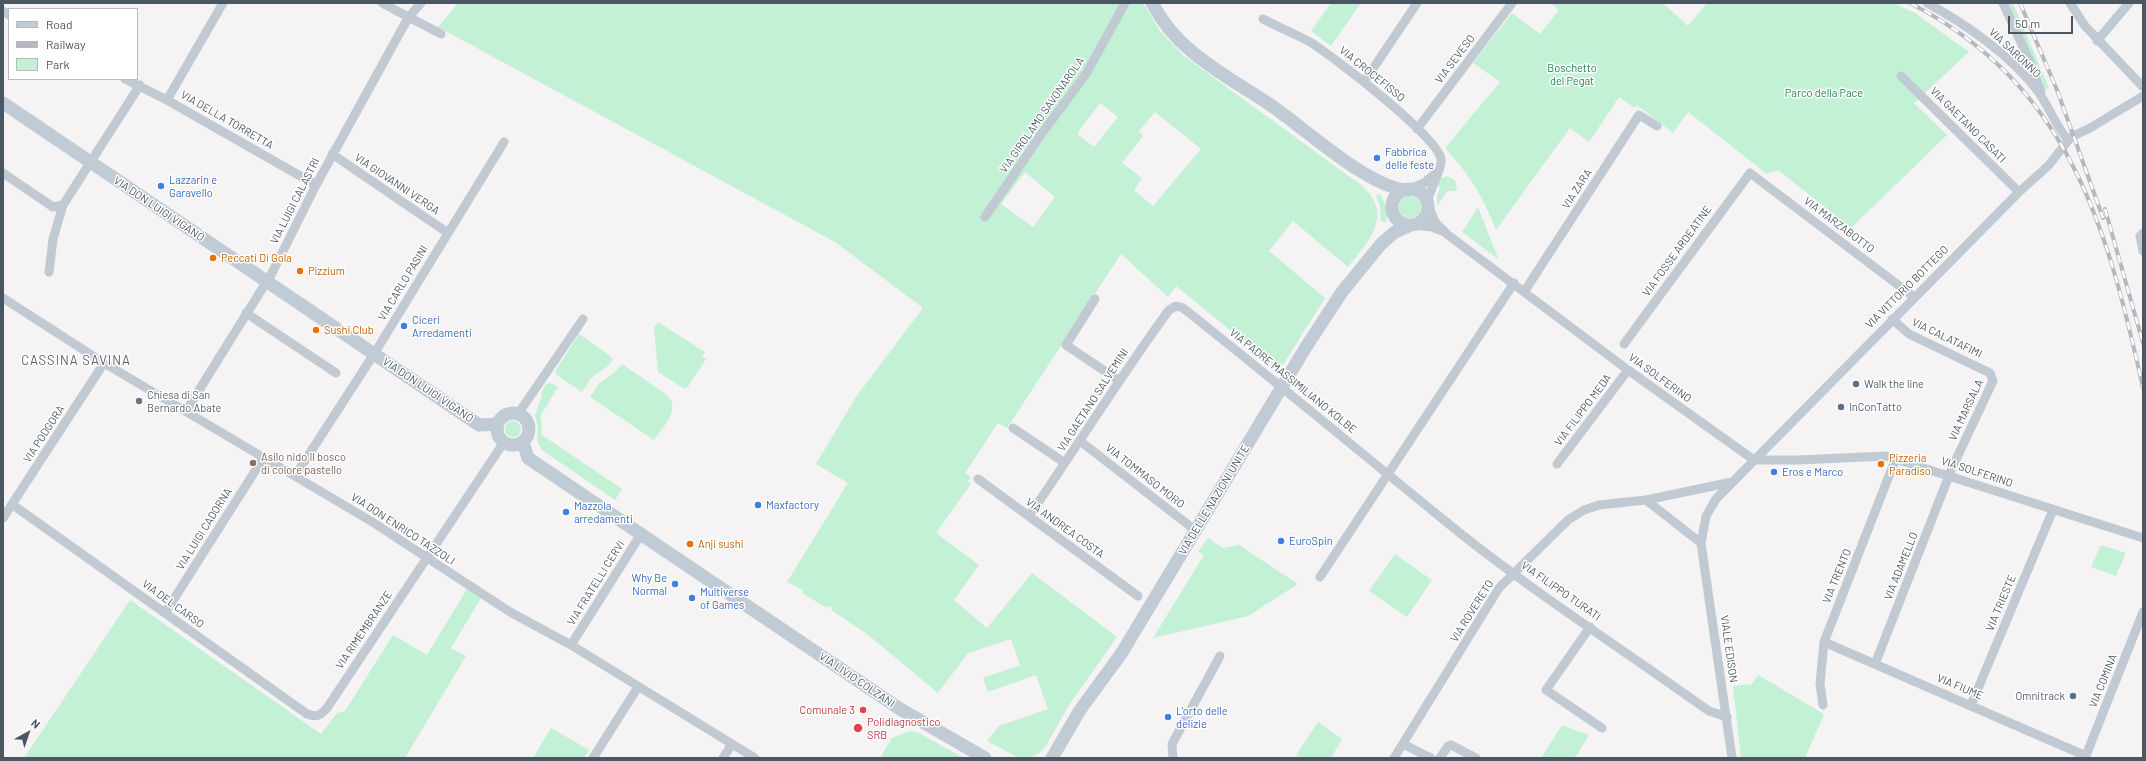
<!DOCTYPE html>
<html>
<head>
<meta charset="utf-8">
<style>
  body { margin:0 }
  #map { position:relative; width:2146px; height:761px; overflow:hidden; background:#f5f3f3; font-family:Barlow,sans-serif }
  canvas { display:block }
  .frame { position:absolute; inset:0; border:4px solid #4a5661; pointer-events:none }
  .legend { position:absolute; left:8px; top:8px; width:130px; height:72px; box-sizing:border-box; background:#fff; border:1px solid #b7bbc0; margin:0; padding:5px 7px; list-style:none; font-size:12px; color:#4a5661 }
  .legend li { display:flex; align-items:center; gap:8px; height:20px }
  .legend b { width:20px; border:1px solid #b7bbc0 }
  .north { position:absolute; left:8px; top:713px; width:40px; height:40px; -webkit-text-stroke:3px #fff; paint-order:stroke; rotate:40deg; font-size:11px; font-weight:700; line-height:16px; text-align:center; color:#4a5661 }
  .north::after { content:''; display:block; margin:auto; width:14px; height:18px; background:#4a5661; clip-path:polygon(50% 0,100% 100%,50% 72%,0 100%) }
  .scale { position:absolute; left:2008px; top:16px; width:65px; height:18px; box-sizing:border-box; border:2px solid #4a5661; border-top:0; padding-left:5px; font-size:12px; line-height:14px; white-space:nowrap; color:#4a5661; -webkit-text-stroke:3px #fff; paint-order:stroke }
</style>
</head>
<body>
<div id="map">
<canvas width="2146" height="761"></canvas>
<div class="frame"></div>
<ul class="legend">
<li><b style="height:5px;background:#c1cbd6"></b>Road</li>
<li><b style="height:5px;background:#b5b8bd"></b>Railway</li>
<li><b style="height:11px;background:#c3f1d5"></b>Park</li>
</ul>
<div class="north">N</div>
<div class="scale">50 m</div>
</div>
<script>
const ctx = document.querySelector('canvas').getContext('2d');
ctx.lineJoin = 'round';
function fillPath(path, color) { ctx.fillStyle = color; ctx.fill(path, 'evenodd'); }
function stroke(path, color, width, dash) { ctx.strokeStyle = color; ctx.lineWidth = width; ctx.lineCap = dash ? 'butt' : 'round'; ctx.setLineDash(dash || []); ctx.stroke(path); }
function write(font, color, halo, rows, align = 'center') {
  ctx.font = font + ' Barlow,sans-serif'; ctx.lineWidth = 3; ctx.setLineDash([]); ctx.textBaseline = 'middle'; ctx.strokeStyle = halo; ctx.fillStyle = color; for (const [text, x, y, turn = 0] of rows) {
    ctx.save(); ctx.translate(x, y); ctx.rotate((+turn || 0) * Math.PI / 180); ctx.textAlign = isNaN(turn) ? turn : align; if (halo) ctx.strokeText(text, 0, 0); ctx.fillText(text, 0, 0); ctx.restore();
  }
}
const green = new Path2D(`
  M458 3H1143L1160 31 1184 56 1361 185C1395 214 1369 241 1348 267L1293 221 1269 251 1325 298 1281 368H1277L1269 362 1176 286 1168 297 1121 254 1007 428 998 423 965 473 971 477 968 481 971 484 936 533 979 565 954 600 987 628 1032 573 1117 637 1071 702 1045 747 1038 754 1027 758H1019L987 741 999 726 1048 709 1036 675 988 692 983 678 1020 665 1011 639 968 653 938 693 867 634 831 610 832 608 828 606 827 608 802 593 803 590 787 582 848 483 816 464 856 397 923 308 835 242 438 27ZM1100 103 1118 117 1094 147 1077 134ZM1155 112 1201 149 1153 206 1134 190 1142 178 1122 163 1143 136 1139 131ZM1025 172 1055 197 1033 227 1001 204Z
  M1331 3H1361L1331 46 1311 31Z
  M1550 3H1663L1688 26 1707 3H1893L1915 13 1969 52 1914 103 1947 135 1851 228 1778 170 1767 174 1688 112 1673 133 1637 105 1635 108 1619 97 1589 142 1570 128 1496 230C1484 199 1469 173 1445 148L1500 82 1473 63 1512 13 1540 34 1559 10Z
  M2007 3H2013L2049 88 2044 90 2042 80Z
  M1447 176 1455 180 1457 189 1455 191H1447L1437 206V197L1440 187 1436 185 1441 178Z
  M1380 194 1388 209 1386 222 1381 221 1380 206 1376 196Z
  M1399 207a11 11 0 1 1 22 0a11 11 0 1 1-22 0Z
  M1478 207 1498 258V259L1462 232Z
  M658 322 705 352 702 356 706 359 687 388H683L658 372 654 328Z
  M579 334 606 353 613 359 608 366 591 378 582 392 557 375 555 372Z
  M622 364 667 395C682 409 662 428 654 440L590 397 599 383 614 373Z
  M551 383 558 387 541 415 542 435 622 489 615 500 542 450 537 441 538 428 535 415 542 396 541 393 546 384Z
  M505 429a8 8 0 1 1 16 0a8 8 0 1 1-16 0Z
  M1208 538 1223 548 1239 545 1298 584 1248 616 1153 638 1204 555 1198 552Z
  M2101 545 2126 553 2116 576 2091 567Z
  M1395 554 1432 580 1407 617 1369 591Z
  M467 589 481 598 451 648 466 656 405 758H24L130 600 321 734 337 713 345 711 393 635 427 655Z
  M1758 675 1824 714 1805 758H1741L1733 686 1752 684Z
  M1318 722 1342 739 1331 758H1301L1296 755Z
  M1562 725 1589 735 1575 758H1541Z
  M551 728 589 750 584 758H533Z
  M910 731 919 733 964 758H880L892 738Z`);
const street = new Path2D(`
  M382 3 441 34
  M1927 3C1966 24 2010 55 2037 90 2049 106 2055 125 2068 140
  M2003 3 2031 64 2041 92
  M2070 3 2085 26 2143 87
  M3 11 9 15
  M1263 19C1278 27 1295 34 1310 42 1333 56 1438 137 1441 159 1443 167 1429 191 1427 202
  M2097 41 2129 3
  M1901 76 2019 192
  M125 79 167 100 316 185
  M1364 82 1417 3
  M167 100 223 3
  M1417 129 1512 3
  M332 154 448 233
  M3 173 53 207 63 205
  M1409 189 1424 183 1436 173
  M1428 205 1435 222 1448 235 1628 370 1754 460H1798L1886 456 2143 538
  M985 217 1040 136 1086 74 1125 3
  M1414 225 1432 227 1442 231
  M2143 233 2140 236 2143 251
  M49 272 53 239 63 205 140 85
  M1524 292 1639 115 1657 126
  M3 298 104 363 374 523 510 612 571 645 755 758
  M1095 299 1066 345 1118 380
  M246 313 336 373
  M1624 344 1750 173 1914 297
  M186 411 272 273 316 185 408 18 421 3
  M518 414 583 319
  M1013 428 1065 463
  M1080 441 1195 530
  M1557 464 1628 370
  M295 476 374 354 504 142
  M978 479 1138 596
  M1646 500 1701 543
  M13 505 307 714C317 718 321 715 327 708L504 442
  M1029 516C1076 448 1120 377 1169 310L1176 306 1183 308C1269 376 1354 447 1439 516 1521 584 1612 642 1699 704L1709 711 1727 717
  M3 518 104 363
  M1320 577 1514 283
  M165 613 264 457
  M1590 627 1546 690 1602 728
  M1824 642 2086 756
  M571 645 641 534
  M1875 664 1952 468 1993 381 1990 373 1909 334 1892 319
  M1823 705 1820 684 1824 642 1896 458
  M1971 705 2053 510
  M1403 744 1431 758
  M593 758 638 687
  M723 758 732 744
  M1173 758 1172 744 1220 656
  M1394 758 1499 588 1568 520 1584 510 1599 505 1646 500 1732 482
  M1440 758 1448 746 1451 745 1476 758
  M1732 758 1701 543 1706 516 1716 499 2019 192 2048 166 2071 137 2090 128 2143 96
  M2085 758 2143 612`);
const secondary = new Path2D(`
  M1152 3C1162 21 1174 37 1190 50 1213 70 1240 85 1266 102 1302 125 1366 187 1407 190
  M3 103 479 425 498 424
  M1392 207a18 18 0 1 1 36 0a18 18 0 1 1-36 0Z
  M497 429a16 16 0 1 1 32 0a16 16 0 1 1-32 0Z
  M523 442 528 458 900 709 985 758
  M1052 758 1080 710 1121 654 1306 347 1342 292 1381 244 1395 232 1411 225`);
const rail = new Path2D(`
  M1910 3C2069 85 2107 226 2143 388
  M2020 3 2057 90 2103 218
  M2105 209 2143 343`);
const markers = [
  [1377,158,4,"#3f7fe0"],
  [161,186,4,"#3f7fe0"],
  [213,258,4,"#e8710a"],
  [300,271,4,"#e8710a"],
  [404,326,4,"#3f7fe0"],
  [316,330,4,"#e8710a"],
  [1856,384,4,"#5c6f8a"],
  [139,401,4,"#6b7280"],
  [1841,407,4,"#5c6f8a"],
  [253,463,4,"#8d6e63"],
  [1881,464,4,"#e8710a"],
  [1774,472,4,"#3f7fe0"],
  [758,505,4,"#3f7fe0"],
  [566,512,4,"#3f7fe0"],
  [1281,541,4,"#3f7fe0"],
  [690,544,4,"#e8710a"],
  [675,584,4,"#3f7fe0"],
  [692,598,4,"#3f7fe0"],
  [2073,696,4,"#5c6f8a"],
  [863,710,4,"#e0444e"],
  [1168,717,4,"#3f7fe0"],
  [858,728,5,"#e0444e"]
];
const streetNames = [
  ["VIA SARONNO",2015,53,43],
  ["VIA SEVESO",1455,59,-53],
  ["VIA CROCEFISSO",1372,74,39],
  ["VIA GIROLAMO SAVONAROLA",1042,115,-55],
  ["VIA DELLA TORRETTA",227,120,30],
  ["VIA GAETANO CASATI",1968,125,45],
  ["VIA GIOVANNI VERGA",397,184,34],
  ["VIA ZARA",1577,189,-57],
  ["VIA LUIGI CALASTRI",295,201,-63],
  ["VIA DON LUIGI VIGANÒ",159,209,34],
  ["VIA MARZABOTTO",1839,225,37],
  ["VIA FOSSE ARDEATINE",1677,251,-54],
  ["VIA CARLO PASINI",403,283,-59],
  ["VIA VITTORIO BOTTEGO",1907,287,-45],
  ["VIA CALATAFIMI",1947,338,26],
  ["VIA SOLFERINO",1660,378,36],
  ["VIA PADRE MASSIMILIANO KOLBE",1293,381,39],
  ["VIA DON LUIGI VIGANÒ",428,390,34],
  ["VIA GAETANO SALVEMINI",1093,400,-57],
  ["VIA FILIPPO MEDA",1583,410,-53],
  ["VIA MARSALA",1966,410,-65],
  ["VIA PODGORA",44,434,-57],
  ["VIA SOLFERINO",1977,472,18],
  ["VIA TOMMASO MORO",1145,476,38],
  ["VIA DELLE NAZIONI UNITE",1214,500,-59],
  ["VIA ANDREA COSTA",1065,528,36],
  ["VIA LUIGI CADORNA",204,529,-58],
  ["VIA DON ENRICO TAZZOLI",403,529,33],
  ["VIA ADAMELLO",1901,566,-68],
  ["VIA TRENTO",1837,576,-68],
  ["VIA FRATELLI CERVI",596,583,-58],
  ["VIA FILIPPO TURATI",1561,591,35],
  ["VIA TRIESTE",2001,603,-67],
  ["VIA DEL CARSO",173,604,36],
  ["VIA ROVERETO",1472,611,-58],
  ["VIA RIMEMBRANZE",364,630,-56],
  ["VIALE EDISON",1729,649,82],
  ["VIA LIVIO COLZANI",857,680,34],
  ["VIA COMINA",2103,681,-68],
  ["VIA FIUME",1960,687,23]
];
const parkNames = [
  ["Boschetto",1572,68],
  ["del Pegat",1572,81],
  ["Parco della Pace",1824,93]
];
const shopNames = [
  ["Fabbrica",1385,152],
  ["delle feste",1385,165],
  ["Lazzarin e",169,180],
  ["Garavello",169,193],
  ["Ciceri",412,320],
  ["Arredamenti",412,333],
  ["Eros e Marco",1782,472],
  ["Maxfactory",766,505],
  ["Mazzola",574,506],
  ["arredamenti",574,519],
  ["EuroSpin",1289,541],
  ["Why Be",667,578,"right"],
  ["Normal",667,591,"right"],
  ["Multiverse",700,592],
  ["of Games",700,605],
  ["L'orto delle",1176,711],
  ["delizie",1176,724]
];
const foodNames = [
  ["Peccati Di Gola",221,258],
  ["Pizzium",308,271],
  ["Sushi Club",324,330],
  ["Pizzeria",1889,458],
  ["Paradiso",1889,471],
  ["Anji sushi",698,544]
];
const serviceNames = [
  ["Walk the line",1864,384],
  ["InConTatto",1849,407],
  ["Omnitrack",2065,696,"right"]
];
const worshipNames = [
  ["Chiesa di San",147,395],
  ["Bernardo Abate",147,408]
];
const educationNames = [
  ["Asilo nido Il bosco",261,457],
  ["di colore pastello",261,470]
];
const healthNames = [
  ["Comunale 3",855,710],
  ["Polidiagnostico",867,722,"left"],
  ["SRB",867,735,"left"]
];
const quarterNames = [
  ["CASSINA SAVINA",76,361]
];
fillPath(green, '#c3f1d5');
stroke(street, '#c1cad2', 9);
stroke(secondary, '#c1cbd6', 13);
stroke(rail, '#b5b8bd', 4);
stroke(rail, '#fff', 2.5, [8]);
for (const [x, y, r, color] of markers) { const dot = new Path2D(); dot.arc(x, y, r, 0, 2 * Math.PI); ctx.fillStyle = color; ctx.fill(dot); stroke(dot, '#fff', 1.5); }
write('11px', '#4a5661', '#fff', streetNames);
write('11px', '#17864f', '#fff', parkNames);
write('11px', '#366cbe', '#fff', shopNames, 'left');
write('11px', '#c56008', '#fff', foodNames, 'left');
write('11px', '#4e5e75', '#fff', serviceNames, 'left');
write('11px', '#5b616d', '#fff', worshipNames, 'left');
write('11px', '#785e54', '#fff', educationNames, 'left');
write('11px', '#be3a42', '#fff', healthNames, 'right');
ctx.letterSpacing = '1px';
write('13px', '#5f6368', '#fff', quarterNames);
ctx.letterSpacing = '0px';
</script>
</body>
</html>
